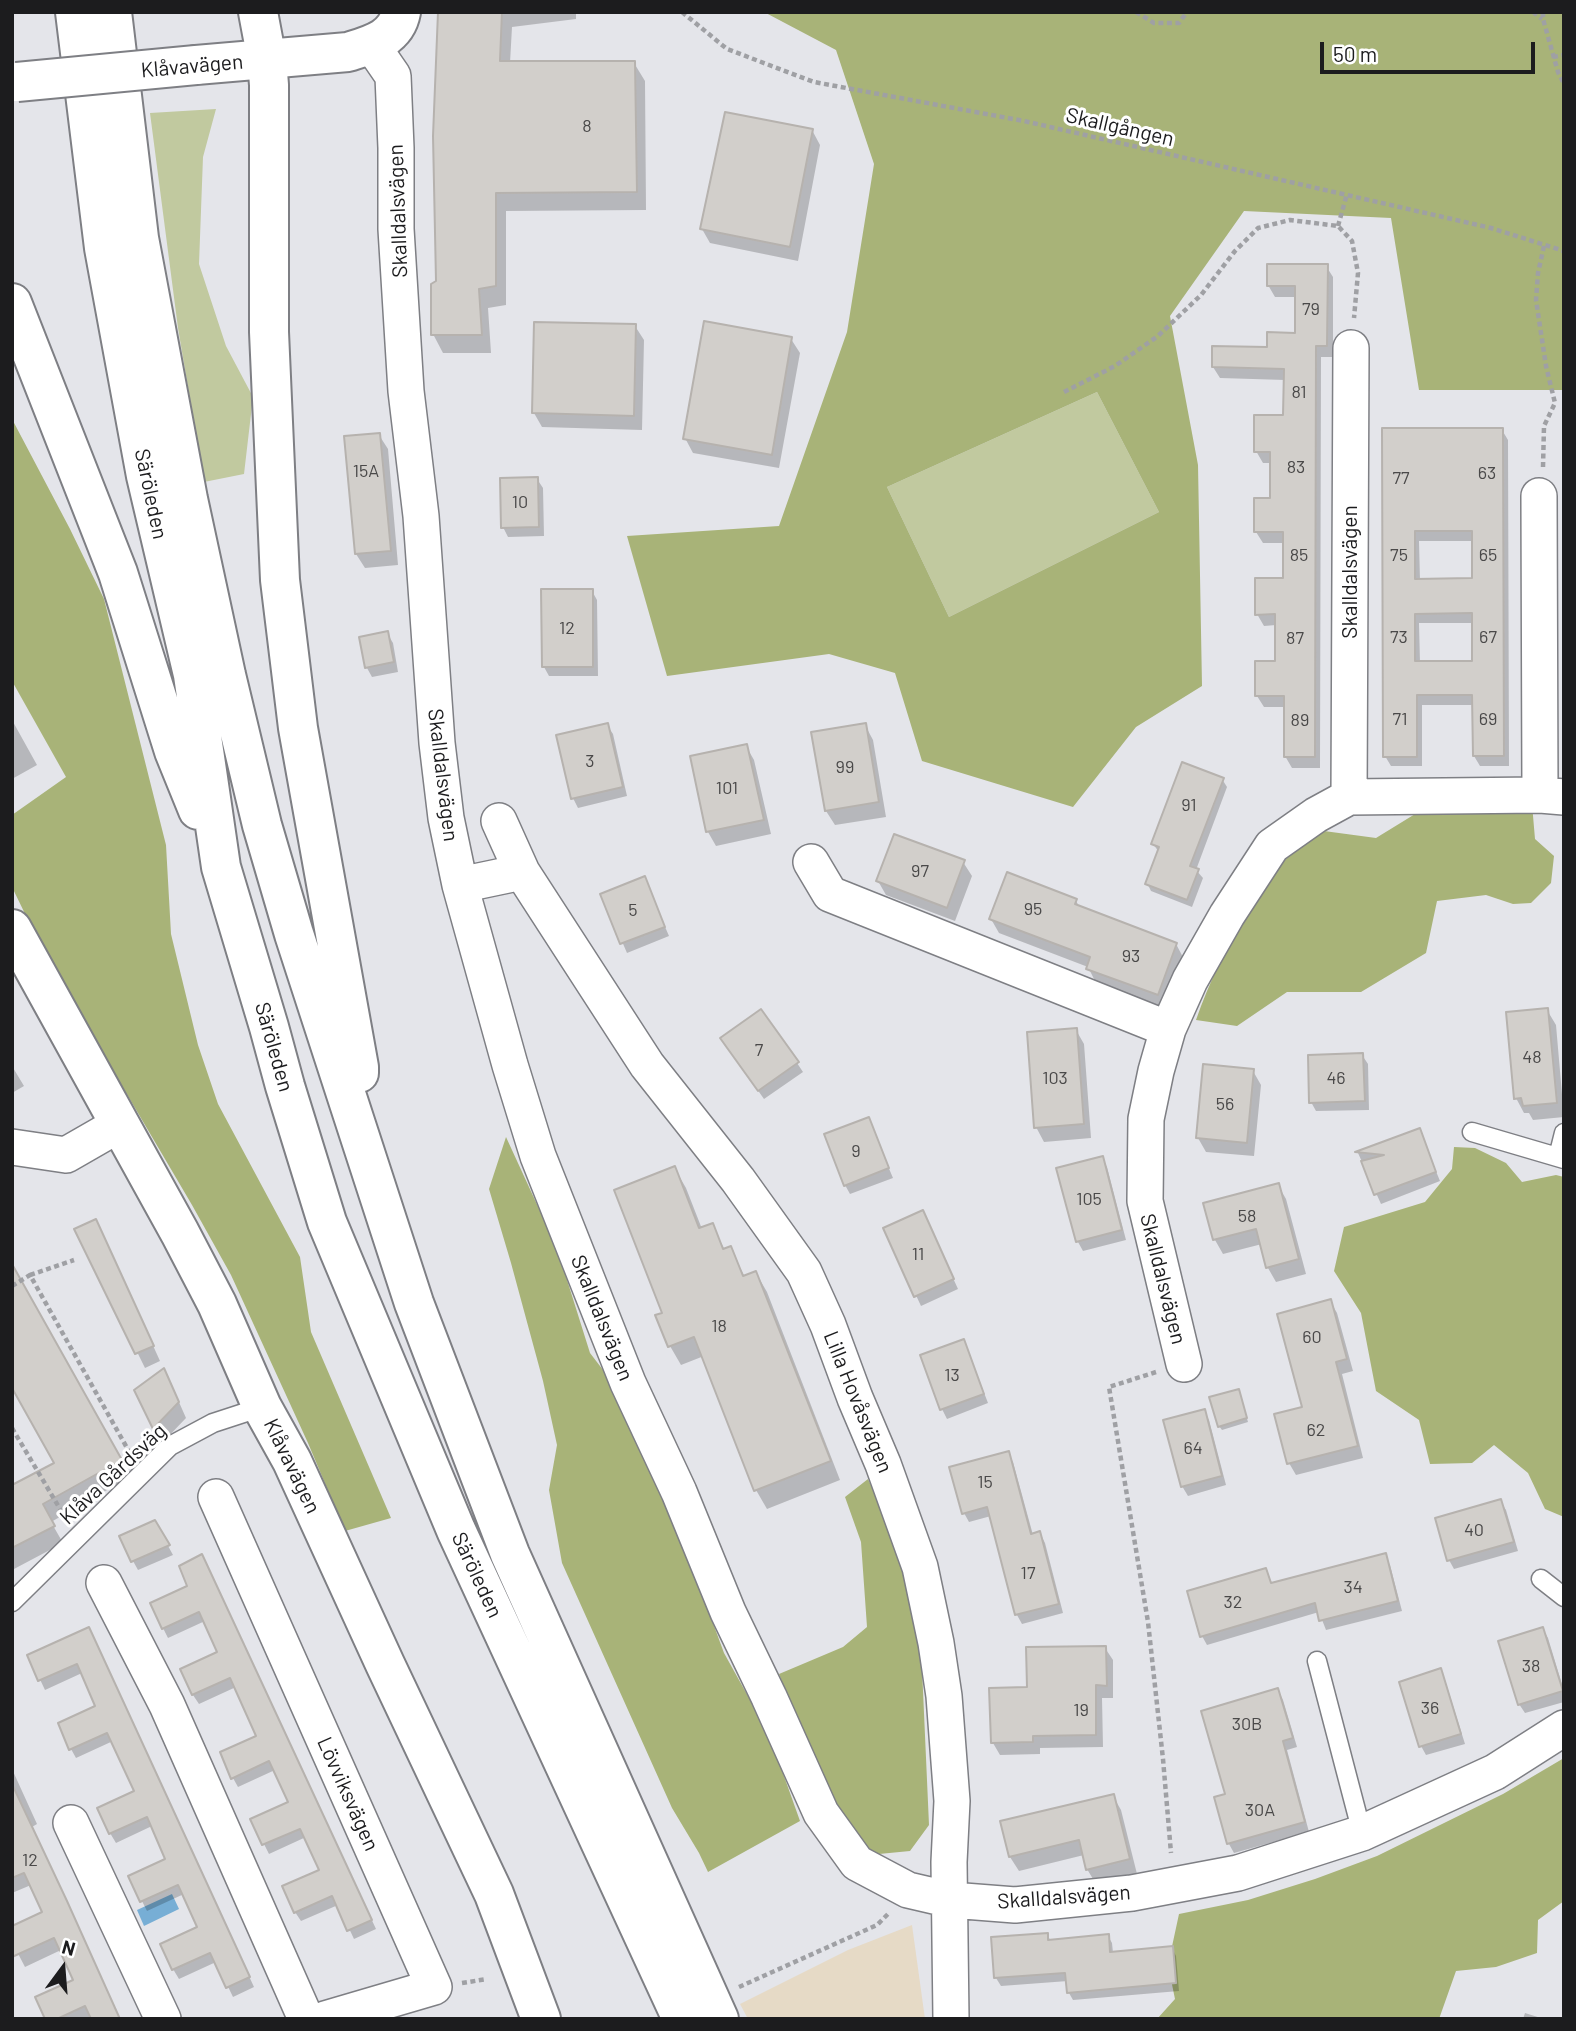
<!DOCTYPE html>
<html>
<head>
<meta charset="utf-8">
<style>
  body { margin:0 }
  #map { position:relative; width:1576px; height:2031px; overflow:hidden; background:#e4e5ea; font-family:Barlow,sans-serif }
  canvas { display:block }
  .frame { position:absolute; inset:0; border:14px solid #1c1c1e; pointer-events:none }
  .north { position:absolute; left:28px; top:1933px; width:70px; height:70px; -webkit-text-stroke:5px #fff; paint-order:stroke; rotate:16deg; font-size:19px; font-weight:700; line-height:28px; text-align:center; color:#1c1c1e }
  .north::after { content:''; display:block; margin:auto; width:24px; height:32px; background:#1c1c1e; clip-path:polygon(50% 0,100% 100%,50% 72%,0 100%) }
  .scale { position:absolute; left:1320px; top:42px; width:215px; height:32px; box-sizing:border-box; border:4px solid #1c1c1e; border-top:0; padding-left:9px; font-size:21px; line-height:24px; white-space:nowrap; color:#1c1c1e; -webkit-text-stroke:5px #fff; paint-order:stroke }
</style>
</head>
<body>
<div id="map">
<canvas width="1576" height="2031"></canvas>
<div class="frame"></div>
<div class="north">N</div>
<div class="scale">50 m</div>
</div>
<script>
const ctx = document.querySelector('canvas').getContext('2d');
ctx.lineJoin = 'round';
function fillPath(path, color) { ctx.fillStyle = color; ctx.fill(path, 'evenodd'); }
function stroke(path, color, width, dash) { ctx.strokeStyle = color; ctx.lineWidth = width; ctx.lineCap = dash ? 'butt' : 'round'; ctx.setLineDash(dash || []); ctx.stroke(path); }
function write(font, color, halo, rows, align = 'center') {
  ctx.font = font + ' Barlow,sans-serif'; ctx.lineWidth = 6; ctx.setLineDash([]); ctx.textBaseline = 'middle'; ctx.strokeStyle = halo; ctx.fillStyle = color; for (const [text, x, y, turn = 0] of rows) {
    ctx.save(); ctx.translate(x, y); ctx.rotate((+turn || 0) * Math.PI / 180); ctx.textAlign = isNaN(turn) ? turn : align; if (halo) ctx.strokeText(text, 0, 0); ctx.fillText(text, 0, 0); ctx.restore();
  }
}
const industrial = new Path2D(`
  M912 1925 925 2019H748L740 2004 848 1950Z`);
const green = new Path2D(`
  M216 109 203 157 199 264 226 346 253 397 244 474 204 482 178 328 150 113Z
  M1097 392 1159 512 949 617 887 487Z`);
const forest = new Path2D(`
  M764 12H1564V390H1419L1391 218 1244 211 1170 316 1198 465 1202 686 1136 727 1073 807 922 761 895 673 829 654 667 676 627 536 779 526 847 332 874 164 836 50ZM1097 392 1159 512 949 617 887 487Z
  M12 419 70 529 104 599 166 845 171 934 198 1045 218 1104 300 1257 311 1332 391 1518 345 1531 308 1443 231 1275 192 1205 108 1062 28 920 12 887V815L66 777 12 681Z
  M1532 804 1535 839 1554 856 1551 883 1531 903 1513 904 1486 895 1437 901 1426 953 1361 992H1287L1237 1026 1196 1020C1209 982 1227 947 1247 912 1258 894 1269 875 1285 860 1296 848 1310 840 1324 831L1376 838 1420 811Z
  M506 1137 557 1248 590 1353 613 1383 688 1555 724 1653 769 1734 800 1821 708 1872 699 1853 672 1808 562 1563 549 1490 557 1445 543 1381 511 1263 489 1189Z
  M1454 1147 1475 1148 1506 1163 1522 1182 1556 1175 1564 1177V1517L1545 1509 1528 1473 1494 1445 1472 1463 1430 1464 1419 1420 1376 1391 1361 1313 1334 1271 1344 1227 1425 1202 1452 1169Z
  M868 1479 897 1541 905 1583 921 1646 929 1825 910 1851 879 1854 862 1845 824 1787 779 1674 843 1647 867 1627 861 1542 845 1497Z
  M1564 1758V1901L1538 1920 1537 1953 1496 1967 1456 1971 1439 2019H1157L1175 1999 1168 1965 1179 1914 1248 1900 1315 1879 1377 1856 1503 1794Z`);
const water = new Path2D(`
  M172 1894 179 1909 144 1926 137 1910Z`);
const shadow = new Path2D(`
  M440 12H576V19L512 27 510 63H634L645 81 646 210 506 211V305L488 308 491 353H443L433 334 438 282Z
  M812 130 820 145 798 261 710 243 702 229Z
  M1326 266 1333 277V357H1321L1320 768H1292L1285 756 1286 707H1264L1257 696 1277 663 1276 625 1264 626 1257 614 1285 580V543H1263L1256 532 1271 500V463H1263L1256 451 1285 417V380L1220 378 1213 367 1268 349 1297 334V297H1275L1268 285Z
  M635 326 644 340 642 430 542 427 534 413Z
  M791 339 800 353 779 468 693 453 685 438Z
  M1384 430H1502L1508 440 1509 766H1480L1474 756V705H1422V766H1391L1385 756ZM1419 541H1473L1474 580 1420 581ZM1419 623H1474V663H1420Z
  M379 435 388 449 398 565 365 568 356 554Z
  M537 479 543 488 544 536 508 537 503 527Z
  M592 591 597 600 598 676H549L544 667Z
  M387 633 393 643 398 672 372 677 367 668Z
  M12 720 37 765 12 779Z
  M607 725 613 734 627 796 578 808 573 798Z
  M865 725 873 740 886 817 835 825 826 811Z
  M746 746 754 760 771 834 716 846 708 832Z
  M1222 779 1227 787 1196 870 1203 878 1192 907 1151 891 1147 883 1159 852 1153 844Z
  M963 862 972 876 955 921 886 895 878 881Z
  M644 878 669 936 627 953 602 895Z
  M1076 901 1080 908 1176 944 1184 959 1166 1009 1096 983 1088 967 999 933 991 919Z
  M1547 1010 1556 1025 1564 1117 1533 1120 1529 1113H1524L1516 1098Z
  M1076 1030 1084 1044 1091 1138 1044 1142 1036 1127Z
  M728 1048 797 1063 803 1072 764 1099Z
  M1362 1055 1368 1064 1369 1110 1316 1111 1311 1102Z
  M12 1066 24 1086 12 1093Z
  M1253 1071 1261 1085 1254 1156 1206 1152 1198 1138Z
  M868 1119 893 1178 850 1194 845 1185Z
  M1419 1130 1440 1181 1381 1204 1358 1153Z
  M1102 1158 1107 1167 1126 1240 1083 1251 1078 1242 1059 1170Z
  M675 1169 686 1188 702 1229 712 1225 725 1250 730 1248 745 1277 756 1273 767 1292 840 1480 767 1509 756 1490 704 1356 681 1365 670 1346 665 1313Z
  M1278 1185 1286 1199 1306 1274 1276 1282 1268 1268 1262 1244 1223 1254 1215 1240Z
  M927 1221 958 1289 921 1306 885 1229Z
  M77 1230 103 1235 160 1361 145 1368Z
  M25 1290 130 1477 51 1522 63 1543 14 1569 12 1566V1487L57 1464Z
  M1330 1301 1337 1313 1353 1371 1342 1374 1363 1458 1296 1475 1289 1463 1304 1408Z
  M968 1351 988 1403 947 1419 942 1409Z
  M171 1384 186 1418 163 1442 136 1391Z
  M1240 1395 1248 1422 1222 1430 1219 1426Z
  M1204 1411 1209 1420 1226 1485 1188 1496 1182 1486Z
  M1008 1453 1013 1462 1033 1535 1040 1533 1045 1543 1063 1613 1022 1624 1017 1615 991 1516 969 1522 964 1513Z
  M1500 1501 1506 1510 1518 1551 1454 1569 1449 1560Z
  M155 1522 173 1555 138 1570 133 1561Z
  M1385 1555 1390 1565 1402 1611 1326 1630 1319 1612 1207 1645 1202 1636 1266 1570 1272 1584Z
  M207 1566 376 1929 354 1939 338 1905 301 1921 295 1912 321 1871 306 1837 269 1854 264 1844 253 1820 290 1803 275 1770 238 1787 233 1778 258 1737 236 1687 199 1704 193 1695 182 1670 220 1653 205 1621 168 1638 163 1628 190 1587Z
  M1543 1629 1548 1638 1564 1691V1702L1525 1713 1519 1704Z
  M93 1639 254 1987 233 1997 216 1962 179 1979 173 1969 162 1945 199 1928 184 1894 147 1911 142 1901 131 1877 168 1860 152 1826 116 1843 110 1833 99 1809 136 1792 113 1741 76 1758 71 1749 98 1707 82 1673 45 1690 29 1656Z
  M1105 1648 1113 1660V1698H1102L1103 1747 1040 1748V1754L1000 1755 993 1743 1029 1689Z
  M1440 1671 1445 1680 1465 1744 1426 1755 1421 1746Z
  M1278 1690 1283 1700 1297 1747 1287 1750 1309 1832 1234 1853 1229 1844 1216 1798 1227 1795Z
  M12 1769 37 1824 32 1827 92 2018 91 2019H47L75 1981 61 1950 25 1967 12 1942 44 1913 31 1885 12 1893Z
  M1113 1796 1121 1810 1137 1874 1096 1884 1087 1869 1084 1855 1019 1871 1010 1857Z
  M1047 1935 1051 1941 1108 1936 1112 1943 1113 1953 1172 1948 1176 1956 1179 1991 1073 2000 1069 1993 1068 1981 1001 1986 996 1978Z
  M1525 2013 1544 2019H1523Z`);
const building = new Path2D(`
  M438 12H502L500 61H635L637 192 496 193V286L479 289 482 335H431V284L436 281 433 136Z
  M725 112 813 129 790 247 700 229Z
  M1267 264H1328L1327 346H1316L1315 757H1284V696H1255V661H1275V614L1255 615V578H1283V532H1254V498H1270V452H1254V415H1283L1284 369 1212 367V346L1267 347V332L1295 333V286H1267Z
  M704 321 792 337 772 455 683 439Z
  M534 322 636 324 634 416 532 413Z
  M1382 428H1503L1504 756H1473L1472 695H1417V757H1383ZM1415 531H1472V578L1415 579ZM1472 613V661H1415V614Z
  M380 433 391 551 355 554 344 436Z
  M538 477 539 527 501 528 500 478Z
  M541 589H593V667H542Z
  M388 631 394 662 365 668 359 637Z
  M608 723 623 787 571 799 556 735Z
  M866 723 879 802 825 811 811 732Z
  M747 744 764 820 706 832 690 756Z
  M1182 762 1224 778 1190 866 1199 869 1187 900 1145 884 1159 847 1151 844Z
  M894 834 965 860 947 908 876 881Z
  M1007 872 1077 899 1075 904 1177 943 1158 995 1086 969 1090 957 989 919Z
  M645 876 665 927 620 944 600 894Z
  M1548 1008 1557 1103 1523 1106 1521 1098 1514 1099 1506 1012Z
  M761 1009 799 1062 758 1091 720 1038Z
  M1077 1028 1084 1124 1034 1128 1027 1032Z
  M1363 1053 1365 1101 1309 1103 1308 1055Z
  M1203 1064 1254 1069 1247 1143 1196 1138Z
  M869 1117 889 1168 844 1186 824 1134Z
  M1420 1128 1436 1172 1374 1195 1361 1161 1384 1155 1355 1152Z
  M1103 1156 1122 1230 1076 1242 1056 1168Z
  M675 1166 699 1228 713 1223 723 1249 731 1246 743 1276 756 1271 831 1461 754 1491 694 1337 668 1347 655 1315 662 1313 614 1190Z
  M1279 1183 1299 1259 1266 1268 1256 1229 1213 1240 1203 1203Z
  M923 1210 954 1279 914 1297 883 1228Z
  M96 1219 154 1346 135 1354 74 1229Z
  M12 1264 122 1460 43 1504 55 1526 12 1548V1485L54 1463 12 1388Z
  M1331 1299 1347 1359 1336 1362 1358 1446 1287 1464 1274 1414 1302 1407 1277 1314Z
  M964 1339 984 1394 940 1410 920 1355Z
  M164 1368 179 1402 153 1429 134 1390Z
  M1239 1389 1247 1418 1218 1427 1209 1397Z
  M1205 1409 1222 1476 1181 1487 1163 1420Z
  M1009 1451 1031 1534 1040 1531 1059 1604 1015 1615 987 1507 962 1514 949 1467Z
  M1501 1499 1514 1542 1447 1561 1435 1518Z
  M155 1520 170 1545 131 1562 119 1536Z
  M1386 1553 1398 1601 1319 1621 1315 1603 1200 1637 1187 1591 1266 1568 1271 1583Z
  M202 1554 372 1920 347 1931 332 1896 294 1913 282 1886 319 1870 300 1829 262 1845 250 1819 288 1802 269 1761 231 1779 220 1752 256 1736 230 1678 192 1695 180 1669 217 1652 199 1612 162 1629 150 1603 187 1586 179 1566Z
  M89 1627 250 1977 226 1988 210 1953 172 1970 160 1944 197 1927 178 1885 140 1902 128 1876 165 1859 147 1817 109 1834 97 1808 134 1791 107 1733 69 1750 58 1723 95 1706 77 1664 38 1681 27 1655Z
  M1543 1627 1563 1691 1518 1705 1498 1641Z
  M1106 1646 1107 1686 1096 1685V1735L1033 1736V1742L991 1743 989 1688 1027 1687 1026 1647Z
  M1441 1668 1461 1734 1419 1747 1399 1682Z
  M1278 1688 1293 1738 1283 1741 1305 1822 1227 1844 1214 1797 1225 1794 1201 1711Z
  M12 1784 67 1901 120 2019H91L85 2006 57 2019H45L35 1997 73 1980 54 1938 12 1957V1926L42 1912 24 1873 12 1878Z
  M1114 1794 1130 1859 1086 1870 1079 1840 1009 1857 1000 1821Z
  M1048 1933V1940L1109 1934 1110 1952 1173 1946 1176 1983 1067 1993 1065 1973 994 1978 991 1937Z`);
const path = new Path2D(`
  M682 12 727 49 814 82 1024 121 1491 228 1564 251
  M1136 12 1154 23H1179L1187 12
  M1533 12 1542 19
  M1543 12V19L1558 72 1564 84
  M1553 57 1564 55
  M1338 226 1347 194
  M1064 392 1115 366 1158 336 1201 295 1235 251 1258 228 1290 220 1338 226 1352 241 1358 273 1354 318
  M1543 467 1544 426 1555 403 1546 366 1536 300 1538 273 1544 246
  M30 1275 74 1260
  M12 1286 30 1275 131 1455
  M1156 1372 1109 1387 1148 1622 1163 1759 1171 1853
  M12 1428 66 1519
  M462 1983 487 1979
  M739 1987 877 1925 888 1914`);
const service = new Path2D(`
  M1472 1132 1564 1159
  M1558 1157 1564 1133
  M1541 1579 1564 1597
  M12 1602 170 1446 213 1423 262 1407
  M1317 1661 1362 1833`);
const minor = new Path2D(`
  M371 44 393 76 396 148V229L406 391 421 516 437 743 446 818 460 885 510 1065 538 1156 628 1383 679 1492 728 1612 769 1697 821 1813 857 1863 908 1890 951 1900 1015 1905 1132 1893 1238 1873 1362 1833 1495 1772 1564 1728
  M1539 496 1540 795
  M1349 797 1351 348
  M499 821 522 872 647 1065 738 1180 804 1272 828 1325 855 1398 883 1464 920 1567 936 1643 944 1696 952 1801 949 1862 951 2019
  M811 862 830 894 1168 1029
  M460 885 522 872
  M12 1147 66 1155 120 1124
  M1184 1364 1145 1201 1146 1119 1156 1071 1168 1029 1190 980 1227 915 1272 846 1316 815 1349 797 1540 795 1564 797
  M216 1497 434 1987 325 2019
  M104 1583 167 1705 306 2019
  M71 1823 163 2019`);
const tertiary = new Path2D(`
  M196 65 348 52C370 45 396 39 401 12
  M12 929 180 1233 217 1304 262 1407 292 1461 385 1664 494 1894 541 2019`);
const primary = new Path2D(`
  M75 12 104 248 146 476 193 675 221 867 269 1027 285 1086 327 1222 456 1530 682 2019
  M112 12 139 238 188 499 226 675 262 825 294 934 414 1303 510 1554 719 2019
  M258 12 267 60 269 85V332L280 580 298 728 359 1067V1073
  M12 303 118 573 174 751 198 810`);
const tertiaryBridge = new Path2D(`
  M17 82 196 65`);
const numberNames = [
  ["8",587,126],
  ["79",1311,309],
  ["81",1299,392],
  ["83",1296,467],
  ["15A",366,471],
  ["63",1487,473],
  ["77",1401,478],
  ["10",520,502],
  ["85",1299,555],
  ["75",1399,555],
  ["65",1488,555],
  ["12",567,628],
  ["73",1399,637],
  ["67",1488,637],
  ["87",1295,638],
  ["71",1400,719],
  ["69",1488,719],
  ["89",1300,720],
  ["3",590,761],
  ["99",845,767],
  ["101",727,788],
  ["91",1189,805],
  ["97",920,871],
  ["95",1033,909],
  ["5",633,910],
  ["93",1131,956],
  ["7",759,1050],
  ["48",1532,1057],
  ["103",1055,1078],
  ["46",1336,1078],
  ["56",1225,1104],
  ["9",856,1151],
  ["105",1089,1199],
  ["58",1247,1216],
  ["11",918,1254],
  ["18",719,1326],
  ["60",1312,1337],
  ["13",952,1375],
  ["62",1316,1430],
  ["64",1193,1448],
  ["15",985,1482],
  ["40",1474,1530],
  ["17",1028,1573],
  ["34",1353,1587],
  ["32",1233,1602],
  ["38",1531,1666],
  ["36",1430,1708],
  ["19",1081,1710],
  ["30B",1247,1724],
  ["30A",1260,1810],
  ["12",30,1860]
];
const streetNames = [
  ["Klåvavägen",192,66,-5],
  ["Skallgången",1120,127,13],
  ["Skalldalsvägen",398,211,-92],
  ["Säröleden",151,494,78],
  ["Skalldalsvägen",1350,572,-90],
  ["Skalldalsvägen",443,775,83],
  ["Säröleden",274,1047,74],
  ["Skalldalsvägen",1163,1279,76],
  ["Skalldalsvägen",602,1318,68],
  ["Lilla Hovåsvägen",858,1402,68],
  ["Klåvavägen",292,1466,64],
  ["Klåva Gårdsväg",113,1474,-43],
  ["Säröleden",477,1575,65],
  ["Lövviksvägen",348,1794,66],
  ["Skalldalsvägen",1064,1897,-4]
];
fillPath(industrial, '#e6dac6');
fillPath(green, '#c1c99f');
fillPath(forest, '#a8b378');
fillPath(water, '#77aed5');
fillPath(shadow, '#0003');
fillPath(building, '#d2cfcb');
stroke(building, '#b6b2ae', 2);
stroke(service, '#7e7f84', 21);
stroke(minor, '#7e7f84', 38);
stroke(tertiary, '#7e7f84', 42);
stroke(primary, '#7e7f84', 42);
stroke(path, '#9fa0a4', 4.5, [5, 3.5]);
stroke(service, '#fff', 18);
stroke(minor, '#fff', 35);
stroke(tertiary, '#fff', 38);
stroke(primary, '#fff', 38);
stroke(tertiaryBridge, '#7e7f84', 42, []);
stroke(tertiaryBridge, '#fff', 38);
write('18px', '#4a4949', null, numberNames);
write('21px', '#1c1c1e', '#fff', streetNames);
</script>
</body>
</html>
